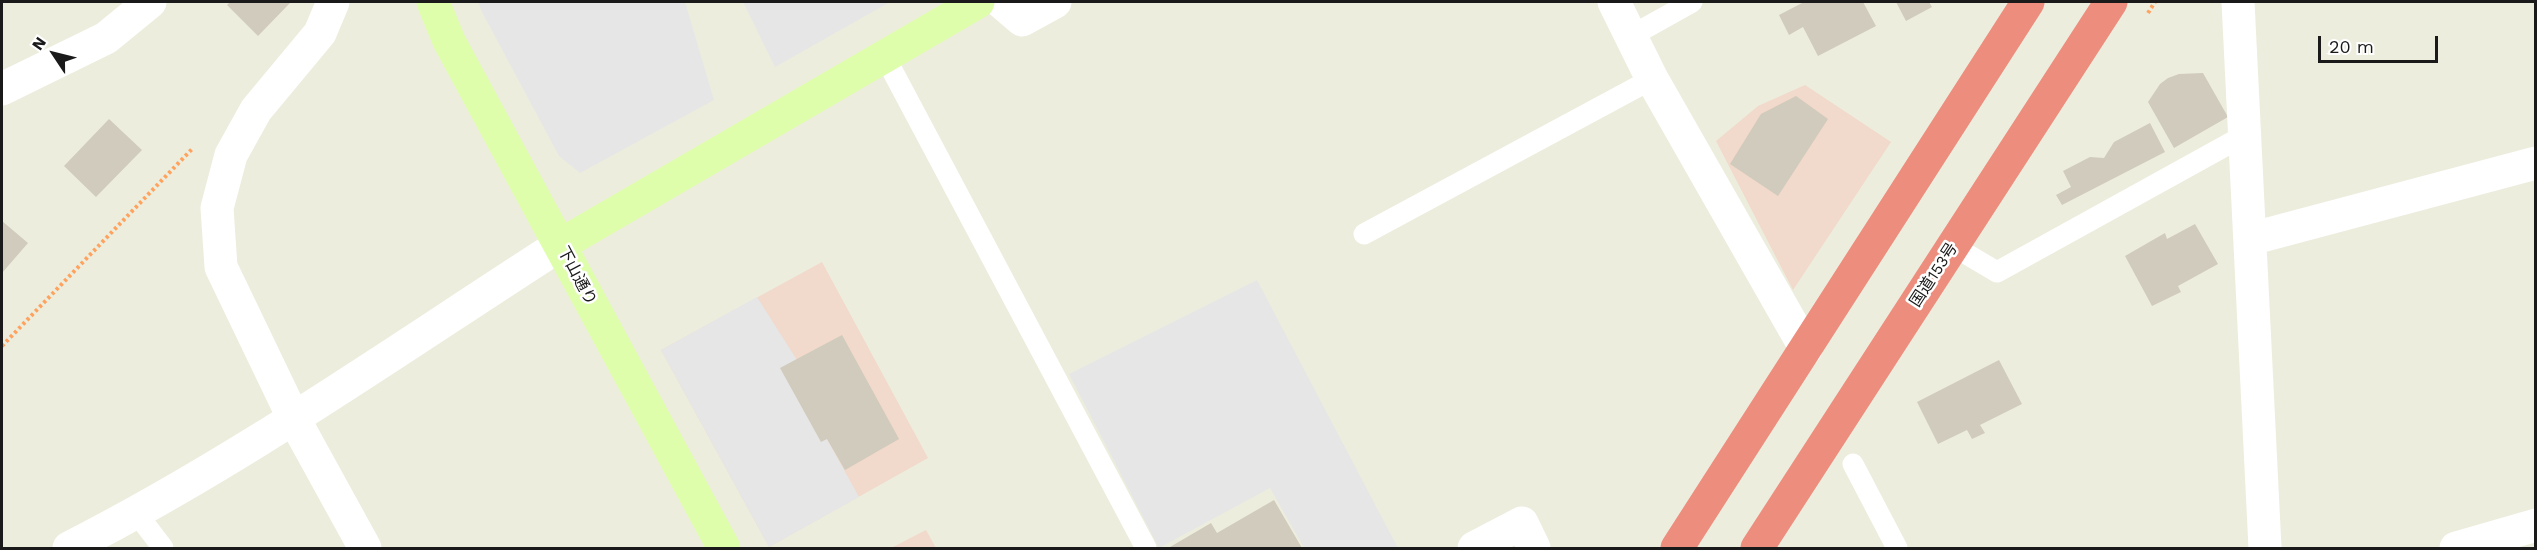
<!DOCTYPE html>
<html>
<head>
<meta charset="utf-8">
<style>
  body { margin:0 }
  #map { position:relative; width:2537px; height:550px; overflow:hidden; background:#ededde; font-family:"Work Sans",sans-serif }
  canvas { display:block }
  .frame { position:absolute; inset:0; border:3px solid #1a1a1a; pointer-events:none }
  .north { position:absolute; left:24px; top:24px; width:60px; height:60px; -webkit-text-stroke:4px #fff; paint-order:stroke; rotate:305deg; font-size:16px; font-weight:700; line-height:24px; text-align:center; color:#1a1a1a }
  .north::after { content:''; display:block; margin:auto; width:21px; height:27px; background:#1a1a1a; clip-path:polygon(50% 0,100% 100%,50% 72%,0 100%) }
  .scale { position:absolute; left:2318px; top:36px; width:120px; height:27px; box-sizing:border-box; border:3px solid #1a1a1a; border-top:0; padding-left:8px; font-size:18px; line-height:21px; white-space:nowrap; color:#1a1a1a; -webkit-text-stroke:4px #fff; paint-order:stroke }
</style>
</head>
<body>
<div id="map">
<canvas width="2537" height="550"></canvas>
<div class="frame"></div>
<div class="north">N</div>
<div class="scale">20 m</div>
</div>
<script>
const ctx = document.querySelector('canvas').getContext('2d');
ctx.lineJoin = 'round';
function fillPath(path, color) { ctx.fillStyle = color; ctx.fill(path, 'evenodd'); }
function stroke(path, color, width, dash) { ctx.strokeStyle = color; ctx.lineWidth = width; ctx.lineCap = dash ? 'butt' : 'round'; ctx.setLineDash(dash || []); ctx.stroke(path); }
function write(font, color, halo, rows, align = 'center') {
  ctx.font = font + ' "Work Sans","Noto Sans JP",sans-serif'; ctx.lineWidth = 5; ctx.setLineDash([]); ctx.textBaseline = 'middle'; ctx.strokeStyle = halo; ctx.fillStyle = color; for (const [text, x, y, turn = 0] of rows) {
    ctx.save(); ctx.translate(x, y); ctx.rotate((+turn || 0) * Math.PI / 180); ctx.textAlign = isNaN(turn) ? turn : align; if (halo) ctx.strokeText(text, 0, 0); ctx.fillText(text, 0, 0); ctx.restore();
  }
}
const commercial = new Path2D(`
  M1805 85 1891 142 1793 290 1716 141 1758 106Z
  M822 262 928 458 769 547 661 350Z
  M926 530 936 548H891Z`);
const parking = new Path2D(`
  M478 2H685L714 100 580 173 559 156 482 12Z
  M743 2H890L775 67Z
  M1257 280 1398 548H1304L1270 488 1159 548 1069 374Z
  M757 297 797 360 827 439 859 497 769 547 661 350Z`);
const building = new Path2D(`
  M230 2H289L290 3 258 36 227 5Z
  M1804 2H1863L1876 26 1818 56 1803 27 1789 35 1779 15Z
  M1896 2H1929L1932 7 1906 21Z
  M2203 73 2228 117 2174 148 2148 102 2160 84 2168 78 2179 74Z
  M1796 96 1828 119 1778 196 1730 164 1761 114Z
  M109 119 142 150 96 197 64 166Z
  M2150 123 2165 152 2062 205 2056 195 2071 187 2063 171 2090 157 2104 158 2114 142Z
  M2 221 28 243 2 273Z
  M2195 224 2218 264 2178 286 2181 292 2152 306 2125 256 2165 233 2167 239Z
  M842 335 899 439 845 470 827 439 821 442 780 368Z
  M1999 360 2022 404 1980 425 1985 433 1972 439 1967 430 1938 444 1917 402Z
  M1274 500 1302 548 1170 547 1211 523 1217 533Z`);
const path = new Path2D(`
  M2148 13 2155 2
  M2 346 193 148`);
const lane = new Path2D(`
  M1631 36 1692 2
  M884 55 1146 548
  M1364 234 1652 79
  M1953 246 1997 272 2245 135
  M1853 464 1897 548
  M137 514 163 548`);
const street = new Path2D(`
  M333 2 320 33 256 110 231 155 217 208 221 267 294 419 365 548
  M1001 2 1022 20 1055 2
  M1614 2 1652 79 1806 349
  M2238 2 2265 548
  M2 89 106 38 150 2
  M2250 239 2536 163
  M69 548C240 461 398 349 560 245
  M1474 548 1522 523 1534 548
  M2456 548 2536 525`);
const secondary = new Path2D(`
  M433 2 449 41 724 548
  M560 245 978 2`);
const highway = new Path2D(`
  M1677 548 2028 2
  M1757 548 2111 2`);
const streetNames = [
  ["国道153号",1934,275,-57],
  ["下山通り",577,276,62]
];
fillPath(commercial, '#f1d9cb');
fillPath(parking, '#e6e6e6');
fillPath(building, '#d0cbbc');
stroke(path, '#ffa25e', 4, [3, 3]);
stroke(lane, '#fff', 21);
stroke(street, '#fff', 33);
stroke(secondary, '#dffeab', 33);
stroke(highway, '#ed8d7e', 33);
write('16px', '#1a1a1a', '#fff', streetNames);
</script>
</body>
</html>
